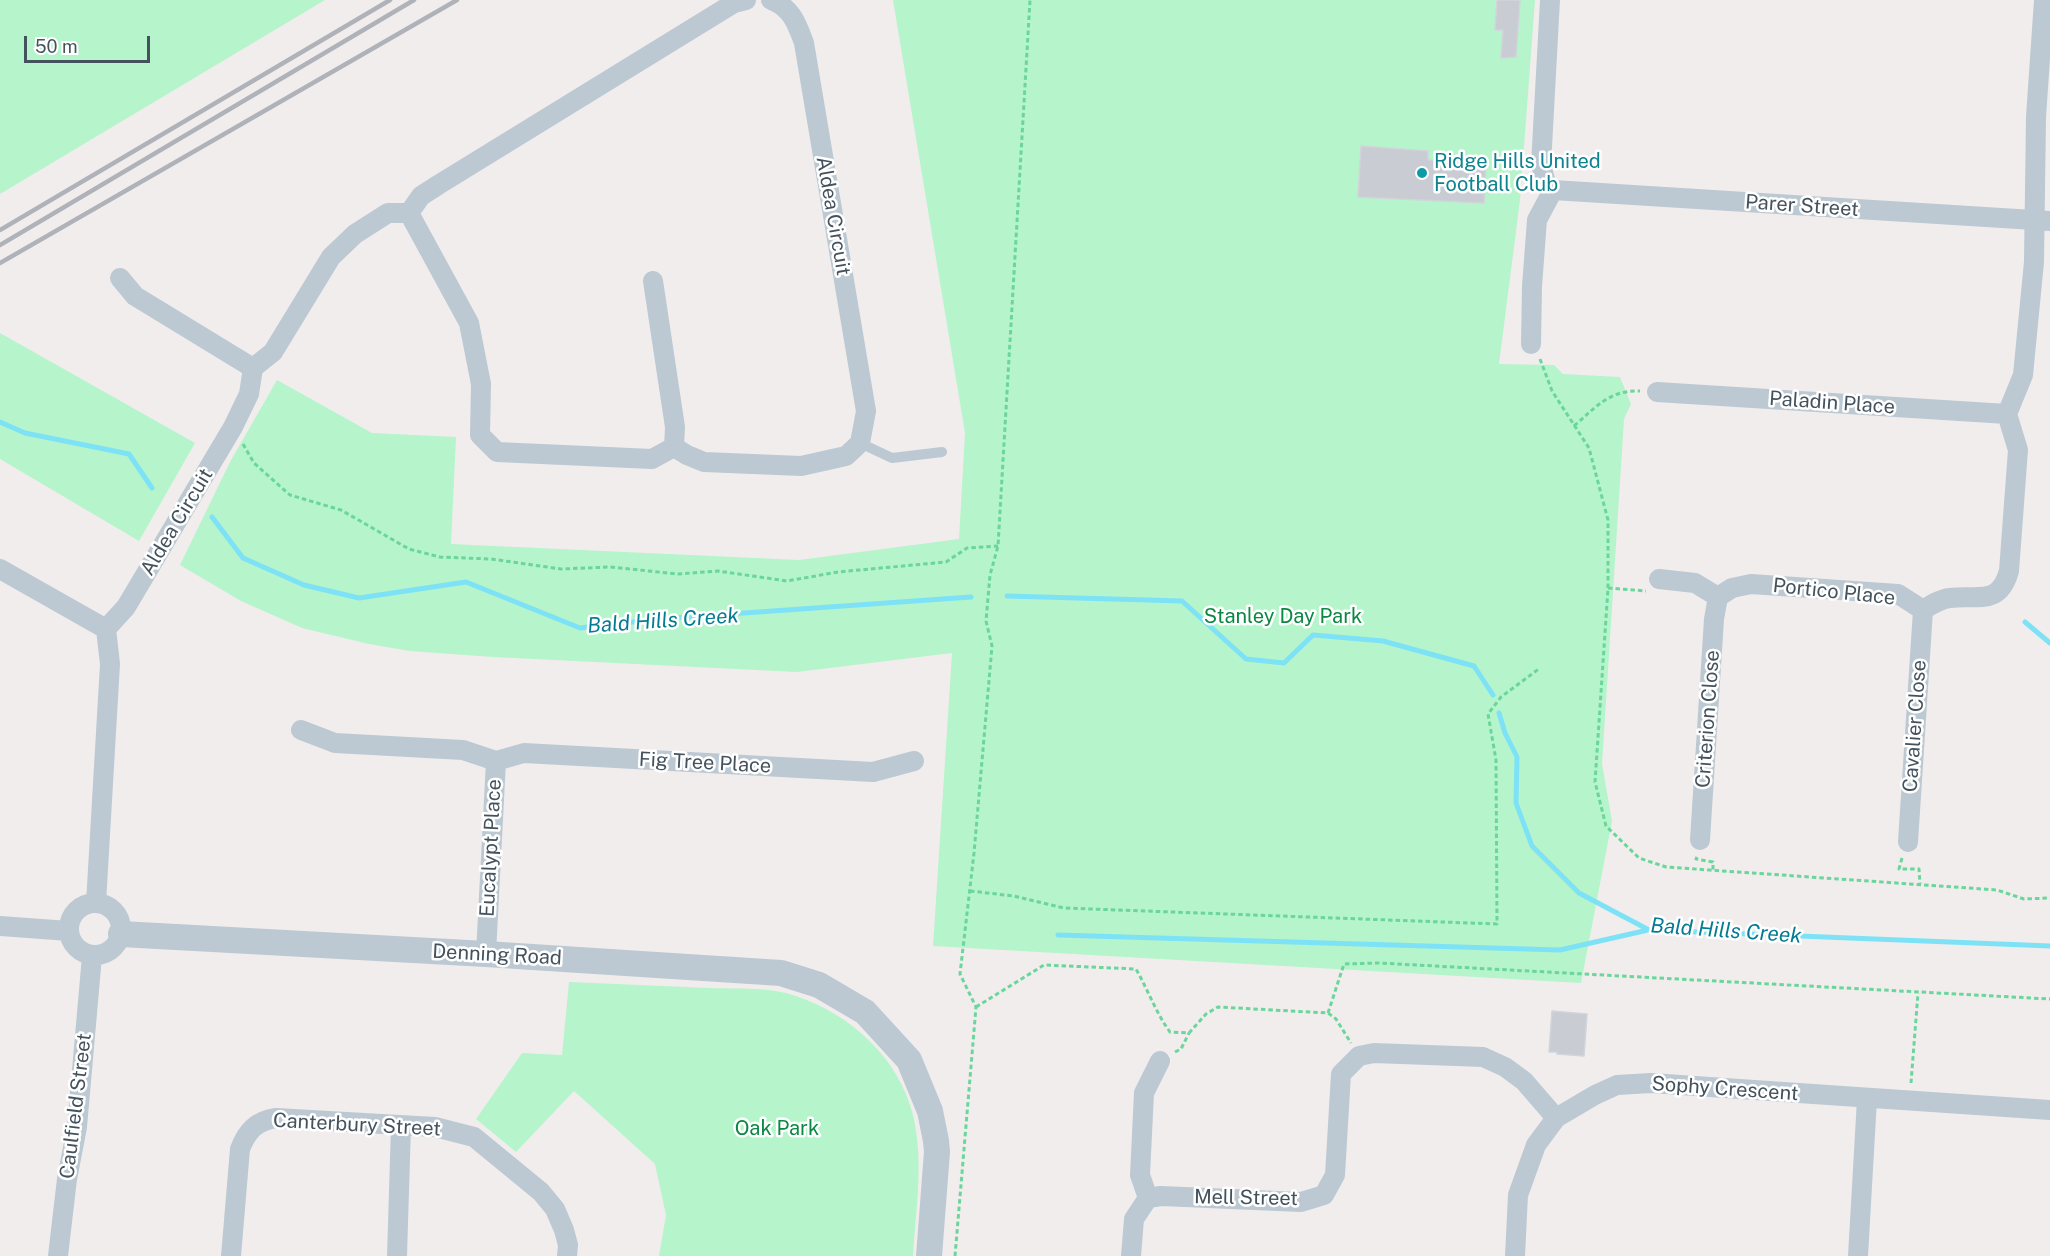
<!DOCTYPE html>
<html>
<head>
<meta charset="utf-8">
<style>
  body { margin:0 }
  #map { position:relative; width:2050px; height:1256px; overflow:hidden; background:#f1eded; font-family:"Public Sans",sans-serif }
  canvas { display:block }
  .scale { position:absolute; left:24px; top:36px; width:126px; height:27px; box-sizing:border-box; border:3px solid #44525d; border-top:0; padding-left:8px; font-size:18px; line-height:21px; white-space:nowrap; color:#44525d; -webkit-text-stroke:4px #fff; paint-order:stroke }
</style>
</head>
<body>
<div id="map">
<canvas width="2050" height="1256"></canvas>
<div class="scale">50 m</div>
</div>
<script>
const ctx = document.querySelector('canvas').getContext('2d');
ctx.lineJoin = 'round';
function fillPath(path, color) { ctx.fillStyle = color; ctx.fill(path, 'evenodd'); }
function stroke(path, color, width, dash) { ctx.strokeStyle = color; ctx.lineWidth = width; ctx.lineCap = dash ? 'butt' : 'round'; ctx.setLineDash(dash || []); ctx.stroke(path); }
function write(font, color, halo, rows, align = 'center') {
  ctx.font = font + ' "Public Sans",sans-serif'; ctx.lineWidth = 5; ctx.setLineDash([]); ctx.textBaseline = 'middle'; ctx.strokeStyle = halo; ctx.fillStyle = color; for (const [text, x, y, turn = 0] of rows) {
    ctx.save(); ctx.translate(x, y); ctx.rotate((+turn || 0) * Math.PI / 180); ctx.textAlign = isNaN(turn) ? turn : align; if (halo) ctx.strokeText(text, 0, 0); ctx.fillText(text, 0, 0); ctx.restore();
  }
}
const green = new Path2D(`
  M0 0H325L0 194Z
  M893 0H1535L1520 200 1499 364 1554 365 1563 374 1620 377 1631 404 1624 419 1602 764 1612 821 1581 983 933 946 952 653 797 672 493 657 410 651 369 644 302 628 241 601 180 565 230 462 277 380 372 433 456 437 451 544 799 560 959 539 965 433Z
  M0 333 195 443 139 541 0 459Z
  M569 982C616 984 663 986 710 988 738 989 770 987 796 996 850 1014 899 1058 913 1115 924 1161 916 1209 913 1256H659L666 1215 655 1164 574 1091 516 1152 476 1119 522 1053 562 1055Z`);
const stream = new Path2D(`
  M0 422 25 433 129 454 152 488
  M212 517 243 558 304 585 359 598 466 582 580 628 659 619 971 597
  M1007 596 1182 601 1246 659 1284 663 1313 635 1383 641 1474 666 1493 695
  M2025 622 2050 643
  M1499 713 1505 733 1517 757 1516 803 1532 846 1579 893 1649 930 2050 946
  M1058 935 1560 950 1648 930`);
const building = new Path2D(`
  M1497 0H1520L1516 57 1501 58 1503 30H1495Z
  M1361 146 1428 151V160L1486 163 1484 203 1358 197Z
  M1552 1011 1587 1014 1584 1056 1557 1054V1052H1549Z`);
const path = new Path2D(`
  M1540 359 1552 391 1589 448 1608 520V588L1595 782 1606 826 1639 858 1666 867 1997 890 2024 899 2050 898
  M1574 426C1596 407 1609 390 1640 391
  M243 444 254 463 290 495 341 510 409 549 440 557 491 559 561 569 610 567 678 574 718 571 787 581 838 572 946 562 967 548 998 546
  M1608 588 1646 591
  M1697 857 1696 859 1713 862V872
  M1902 858 1899 869H1919L1920 884
  M970 891 1014 896 1064 908 1497 924 1496 760 1488 714 1501 697 1540 668
  M976 1007 1044 965 1136 969C1148 990 1156 1013 1170 1032L1189 1033 1206 1014 1218 1007 1328 1013 1336 1019 1351 1043
  M1328 1013 1344 964 1379 963 2050 999
  M1175 1052 1181 1049 1189 1033
  M1911 1083 1918 993
  M955 1256 976 1007 960 974 974 853 992 646 986 621 990 575 998 546 1030 0`);
const service = new Path2D(`
  M860 443 892 458 942 452`);
const minor = new Path2D(`
  M746 0 734 3 438 185 421 196 409 213 469 323 481 384 480 435 497 452 652 459 674 447 687 455 704 462 801 466 846 456 860 443 866 411 804 43C797 24 792 8 771 0
  M1553 190 2050 221
  M120 278 135 296 253 368
  M653 281 675 427 674 447
  M1531 344 1532 286 1537 220 1553 190 1546 183 1541 165 1550 0
  M1657 392 2007 414
  M0 569 106 629
  M1659 579 1695 583 1718 597 1732 588 1751 584 1898 594 1923 610C1931 605 1940 599 1950 598 1977 594 1999 607 2009 571L2018 450 2007 414 2023 375 2034 262 2036 117 2044 0
  M301 730 335 743 463 750 496 761 486 954
  M496 761 524 753 873 772 914 761
  M1700 840 1714 619 1718 597
  M1908 842 1923 610
  M69 929a26 26 0 1 1 52 0a26 26 0 1 1-52 0Z
  M96 903 110 664 106 629 126 607 233 427 249 394 253 368 273 352 331 257 355 234 388 213H409
  M0 926 69 931
  M1148 1198 1140 1175 1144 1093 1160 1061
  M58 1256 67 1179 77 1127 92 956
  M231 1256 240 1149C247 1131 256 1121 276 1118L435 1127 474 1137 541 1192 555 1209 564 1230 568 1245 567 1256
  M397 1256 401 1126
  M1131 1256 1134 1219 1148 1198 1161 1196 1301 1202 1324 1195 1335 1175 1341 1074 1359 1056 1374 1053 1483 1057 1505 1067 1524 1081 1556 1118
  M1515 1256 1518 1195 1536 1145 1556 1118 1595 1095 1617 1085 1651 1083 2050 1110
  M1858 1256 1867 1099`);
const tertiary = new Path2D(`
  M121 934 486 954 781 973 819 985 865 1012 909 1060 930 1111 936 1141 937 1152 929 1256`);
const rail = new Path2D(`
  M0 230 390 0
  M0 245 414 0
  M0 263 457 0`);
const markers = [
  [1422,173,6,"#0f9aa8"]
];
const cultureNames = [
  ["Ridge Hills United",1434,162],
  ["Football Club",1434,185]
];
const streetNames = [
  ["Parer Street",1802,206,4],
  ["Aldea Circuit",833,216,80],
  ["Paladin Place",1832,403,4],
  ["Aldea Circuit",177,522,-59],
  ["Portico Place",1834,592,6],
  ["Criterion Close",1708,719,-86],
  ["Cavalier Close",1915,726,-86],
  ["Fig Tree Place",705,763,3],
  ["Eucalypt Place",491,848,-87],
  ["Denning Road",497,955,3],
  ["Sophy Crescent",1725,1089,4],
  ["Caulfield Street",76,1106,-83],
  ["Canterbury Street",357,1125,3],
  ["Mell Street",1246,1198,1]
];
const parkNames = [
  ["Stanley Day Park",1283,617],
  ["Oak Park",777,1129]
];
const waterNames = [
  ["Bald Hills Creek",663,621,-4],
  ["Bald Hills Creek",1726,931,4]
];
fillPath(green, '#b6f4cb');
stroke(stream, '#7ee2f6', 5);
fillPath(building, '#c9cdd3');
stroke(building, '#d1d4da', 1.5);
stroke(path, '#6bd69c', 3, [4.5, 3]);
stroke(service, '#bcc9d2', 10);
stroke(minor, '#bcc9d2', 20);
stroke(tertiary, '#bcc9d2', 26);
stroke(rail, '#afb3b9', 4.5);
for (const [x, y, r, color] of markers) { const dot = new Path2D(); dot.arc(x, y, r, 0, 2 * Math.PI); ctx.fillStyle = color; ctx.fill(dot); stroke(dot, '#fff', 2); }
write('20px', '#0d838f', '#fff', cultureNames, 'left');
write('20px', '#44525d', '#fff', streetNames);
write('20px', '#0c8744', '#fff', parkNames);
write('italic 21px', '#037b93', '#fff', waterNames);
</script>
</body>
</html>
